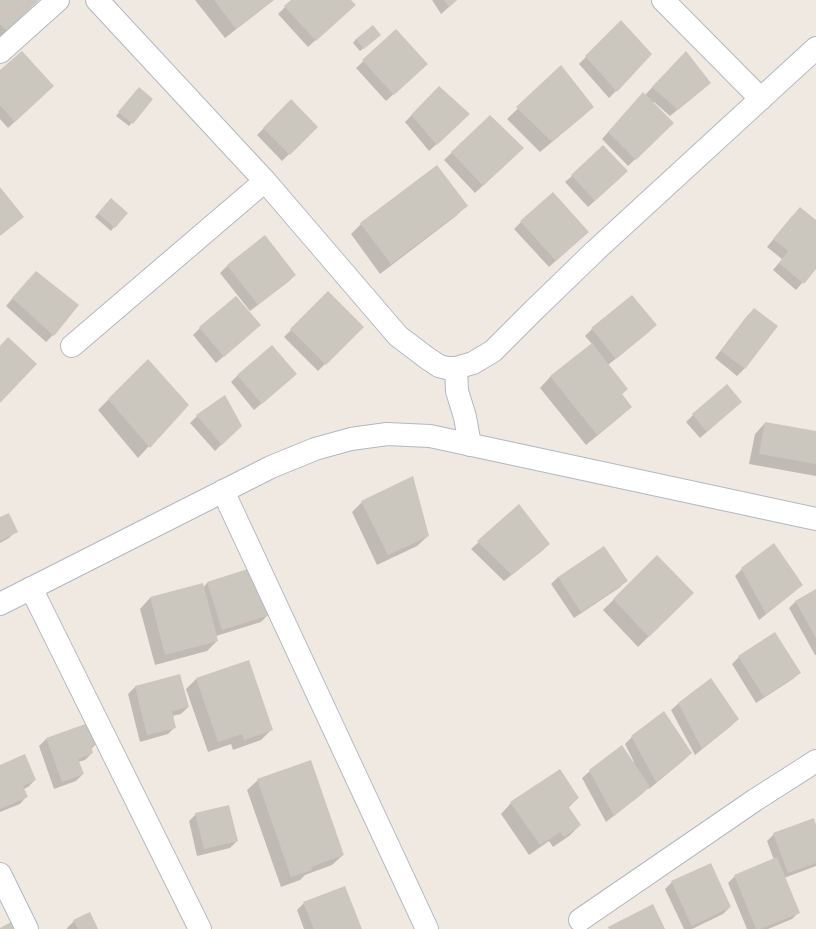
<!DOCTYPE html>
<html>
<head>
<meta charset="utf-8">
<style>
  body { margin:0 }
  canvas { display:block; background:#efe9e1 }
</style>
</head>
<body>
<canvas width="816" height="929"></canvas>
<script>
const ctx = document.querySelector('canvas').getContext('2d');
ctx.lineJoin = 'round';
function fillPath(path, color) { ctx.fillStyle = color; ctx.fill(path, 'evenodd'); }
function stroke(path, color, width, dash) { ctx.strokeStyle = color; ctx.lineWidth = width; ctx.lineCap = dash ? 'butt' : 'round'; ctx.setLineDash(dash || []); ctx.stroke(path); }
const shadow = new Path2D(`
  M0 0H38L0 37Z
  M195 0H274L225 38Z
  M292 0H350L347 12 308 47 278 14Z
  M432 0H457L441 14Z
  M621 22 616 91 609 98 579 64Z
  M396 31 419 71 386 101 356 68Z
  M377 38 360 51 353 43 356 39Z
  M679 59 709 83 702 90 670 116 654 102 653 103 673 123 628 166 602 139 636 101 645 95Z
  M561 67 592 107 582 117 540 152 507 119Z
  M0 72 46 93 8 128 0 119Z
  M136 92 152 99 129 126 116 116Z
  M432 94 462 121 429 151 405 122Z
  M291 101 317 127 282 161 257 135Z
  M490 116 516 154 475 193 444 160Z
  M572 176 620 178 588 207 565 182Z
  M108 202 114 227 111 231 95 217Z
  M466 206 456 216 380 274 351 234 361 224Z
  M793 215 816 222V267L796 290 773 270 782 259 767 247Z
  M521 222 580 239 549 267 514 229Z
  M227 266 295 275 288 282 250 311 220 273Z
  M29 279 77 306 53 335 46 342 6 306Z
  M328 293 362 327 318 371 284 337Z
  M236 298 252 332 216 363 193 335 200 328Z
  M754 309 776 326 744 369 737 376 715 358 747 316Z
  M592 329 649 332 608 365 627 389 621 395 631 407 620 417 586 445 540 388 550 377 592 344 585 336Z
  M148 360 187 405 138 458 98 410Z
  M238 375 288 381 254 410 231 382Z
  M224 397 241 425 215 451 190 423 197 416Z
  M741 402 700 438 686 422 693 415Z
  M765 423 816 432V476L749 464 755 434Z
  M362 502 428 536 417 546 377 565 352 512Z
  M519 506 549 544 542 551 504 581 471 549Z
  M0 519 16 531 9 538 0 543Z
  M657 557 693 593 638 647 603 610Z
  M254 569 268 615 261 622 216 636 217 641 207 651 155 665 140 609 150 598 202 584 203 588 207 583Z
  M742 569 794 592 759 620 735 576Z
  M558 577 626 581 619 588 574 618 551 584Z
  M816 590V655H815L789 608 796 601Z
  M775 634 800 672 793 679 756 703 732 664 739 657Z
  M179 675 188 707 181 714 172 716 175 727 168 734 140 742 128 694 135 687Z
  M196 679 272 729 261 740 233 750 231 744 208 752 186 689Z
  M679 703 738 719 731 726 695 755 671 710Z
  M90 723 97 743 91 749 92 753 85 760 78 762 83 774 76 781 54 789 39 746 46 739Z
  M632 737 691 753 684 760 649 789 648 788 642 794 606 822 582 778 590 771 634 762 625 744Z
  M0 766 35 780 28 787 24 789 27 796 20 804 0 812Z
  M258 780 343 855 332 865 305 875 300 880 281 887 247 790Z
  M578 798 568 808 580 825 569 836 553 847 549 841 529 855 501 814 511 803Z
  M196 814 237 841 230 848 197 856 189 821Z
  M816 828V866L784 878 799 912 792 919 768 929H747L728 883 735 876 774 860 767 841 774 834Z
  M672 882 730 907 723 914 692 929H684L665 889Z
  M304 903 361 929H304L297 910Z
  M74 921 97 929H67V928Z`);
const building = new Path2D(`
  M0 0H39L7 31 0 24Z
  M214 0H273L236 29Z
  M291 0H351L356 5 316 41 284 6Z
  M444 0H457L449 7Z
  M621 20 652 54 617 92 585 56Z
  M373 25 381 35 364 49 356 39Z
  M396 29 428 64 394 95 362 60Z
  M22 51 54 86 15 122 0 105V70Z
  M686 51 711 83 678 110 652 87Z
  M561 65 594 107 552 142 516 107Z
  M439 86 470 114 437 145 411 115Z
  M139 87 153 99 133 124 118 112Z
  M643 92 674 123 636 160 608 132Z
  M291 99 318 127 290 155 263 128Z
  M490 115 524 148 483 186 451 152Z
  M603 145 628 171 595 201 571 175Z
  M437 165 468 206 391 264 360 223Z
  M0 187 24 217 0 236Z
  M553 192 589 232 556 261 520 221Z
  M111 198 128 213 115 228 98 213Z
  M800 207 816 220V269L804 284 779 263 788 251 773 239Z
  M265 235 296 275 258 305 227 265Z
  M36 271 79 305 54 336 12 298Z
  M328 291 364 327 326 365 290 329Z
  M632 295 657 325 616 359 591 328Z
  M236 296 261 325 224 357 199 327Z
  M754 308 778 326 745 369 721 351Z
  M8 337 37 364 0 403V346Z
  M592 343 628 389 622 394 632 407 597 435 550 376Z
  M272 345 297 374 262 404 237 375Z
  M148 359 189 405 150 448 108 399Z
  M727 384 742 402 707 432 692 414Z
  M225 395 242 426 222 445 196 415Z
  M765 422 816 431V464L759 454Z
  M413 476 429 536 388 555 361 501Z
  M519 504 550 544 512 575 477 541Z
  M9 513 18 532 0 541V517Z
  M774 543 803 585 766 614 741 568Z
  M604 546 628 581 581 612 558 577Z
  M657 555 694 593 649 637 613 599Z
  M254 567 270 615 222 630 207 582Z
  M203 583 218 641 165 655 150 597Z
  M816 589V638L795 601Z
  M775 632 801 673 764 697 738 656Z
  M249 660 273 730 244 740 242 734 218 742 196 678Z
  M180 674 189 707 172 711 176 728 147 735 135 686Z
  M711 678 739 719 702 749 678 703Z
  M664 711 692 753 656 782 631 736Z
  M91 722 99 743 91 746 93 753 78 759 84 774 62 782 46 738Z
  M622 745 650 787 614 816 589 770Z
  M25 754 36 780 23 786 28 797 0 809V765Z
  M311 760 344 855 311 867 312 870 291 877 257 779Z
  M560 769 579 798 568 806 581 825 564 837 560 832 540 845 510 802Z
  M229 805 238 841 204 849 195 813Z
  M814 818 816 825V863L788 873 773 833Z
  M777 857 800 913 760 929H756L734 875Z
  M711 863 731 907 692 926 671 881Z
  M345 886 362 929H314L303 902Z
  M653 904 665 929H609L608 927Z
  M90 912 98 929H78L73 920Z
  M11 922 14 929H0V928Z`);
const minor = new Path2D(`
  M97 0 265 181 398 336 427 358 439 366 447 368H456L473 363 493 351 533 311 595 251 816 48
  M663 0 761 99
  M0 52 58 0
  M72 346 265 181
  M456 368 457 391 465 417 470 445
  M223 491 427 929
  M31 588 200 929
  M0 874 27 929
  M580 920 755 800 816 761`);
const tertiary = new Path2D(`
  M0 604 271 467 315 449 351 439 387 434 430 436 816 519`);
fillPath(shadow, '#0003');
fillPath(building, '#cbc7bf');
stroke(minor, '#b4b7c1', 24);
stroke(tertiary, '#b4b7c1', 24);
stroke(minor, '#fff', 22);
stroke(tertiary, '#fff', 22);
</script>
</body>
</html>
